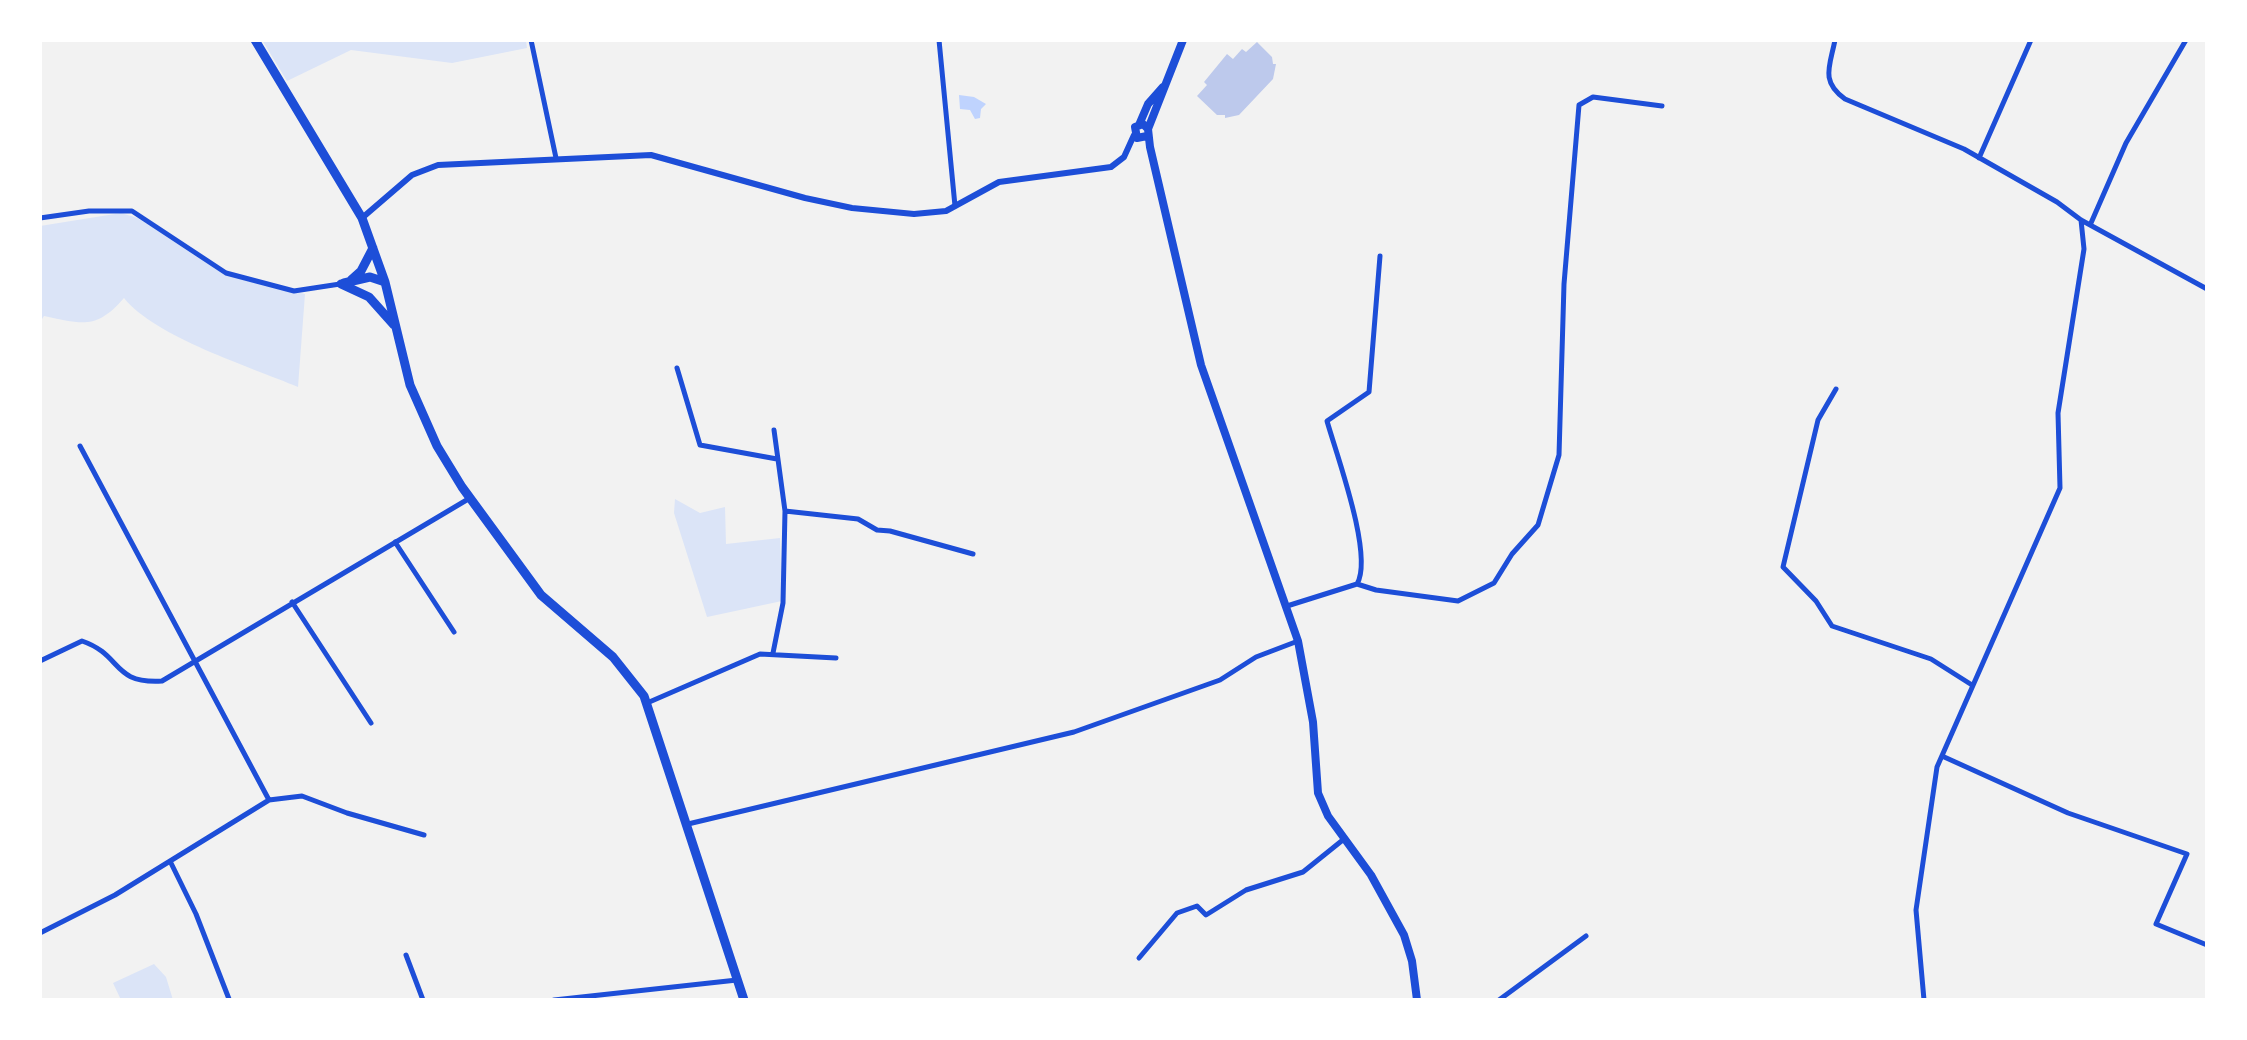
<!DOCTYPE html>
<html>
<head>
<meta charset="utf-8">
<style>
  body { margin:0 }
  #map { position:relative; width:2247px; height:1040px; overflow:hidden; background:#f2f2f2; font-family:Poppins,sans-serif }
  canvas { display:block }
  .frame { position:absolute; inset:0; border:42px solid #fff; pointer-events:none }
</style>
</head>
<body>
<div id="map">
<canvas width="2247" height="1040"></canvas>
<div class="frame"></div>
</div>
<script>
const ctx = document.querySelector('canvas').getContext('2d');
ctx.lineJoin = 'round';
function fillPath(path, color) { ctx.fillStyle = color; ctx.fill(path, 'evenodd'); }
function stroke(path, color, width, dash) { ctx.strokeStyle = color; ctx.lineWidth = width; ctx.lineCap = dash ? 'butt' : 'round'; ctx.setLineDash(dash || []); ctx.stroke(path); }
const green = new Path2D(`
  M262 40H526L527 48 452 63 351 50 287 81Z
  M121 213 151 222 239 279 305 294 298 387C251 367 155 337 124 298 96 330 83 324 44 316L40 322V226Z
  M675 499 700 513 725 507 726 544 780 538 782 601 707 617 674 513Z
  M154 964 166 977 173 1000H121L113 983Z`);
const water = new Path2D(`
  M959 95 974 97 986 104 981 109 980 118 975 119 970 110 960 109Z`);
const building = new Path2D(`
  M1257 42 1272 57 1273 64H1276L1273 79 1239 115 1225 118V115H1217L1197 96 1207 85 1204 82 1227 54 1233 59 1242 49 1246 52Z`);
const minor = new Path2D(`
  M531 40 556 158
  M939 40 955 206
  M1835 40C1830 66 1820 81 1845 99L1964 149 2057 202 2081 220 2207 289
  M1979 158 2031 40
  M40 218 89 211H132L226 273 294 291 340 284
  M2091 223 2126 143 2186 40
  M677 368 700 445 777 459
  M1836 389 1818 420 1783 567 1816 601 1832 626 1931 659 1972 685
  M80 446 269 800
  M785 511 858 519 877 530 890 531 973 554
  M395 542 454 632
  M1357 584C1374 556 1336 453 1327 421L1369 392 1380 256
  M292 602 371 723
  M1287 606 1357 584 1376 590 1458 601 1494 583 1512 554 1538 525 1559 455 1564 284 1579 105 1593 97 1662 106
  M773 653 783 603 785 511 774 430
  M40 661 82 641C123 655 111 684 162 681L470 498
  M647 703 760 654 836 658
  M1942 756 2068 813 2187 854 2156 924 2207 945
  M688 824 1074 732 1220 680 1256 657 1298 641
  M170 861 196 914 229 999
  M40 933 115 895 269 800 302 796 347 813 424 835
  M406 955 423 1000
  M1139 958 1177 913 1197 906 1206 915 1246 890 1303 872 1344 839
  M554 1000 737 980
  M1499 1000 1586 936
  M1924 1000 1916 910 1937 767 2060 488 2058 413 2084 249 2081 220`);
const tertiary = new Path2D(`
  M362 218 412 175 438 165 651 155 805 198 852 208 914 214 946 211 999 182 1111 167 1124 157 1134 135`);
const secondary = new Path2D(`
  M1139 125 1148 104 1163 87
  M1148 129 1183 40
  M1147 136 1137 138 1135 127 1143 124 1148 129 1150 147 1201 365 1298 641 1313 722 1318 793 1328 816 1371 875 1404 935 1412 961 1417 1000`);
const primary = new Path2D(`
  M255 40 362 218 385 282 410 385 437 446 462 487 541 595 613 657 644 696 744 1000
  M351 280 361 271 373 248
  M344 283 370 277 385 282
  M341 284 369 297 394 325`);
fillPath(green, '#dbe4f7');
fillPath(water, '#bfd3fe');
fillPath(building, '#bdc9ec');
stroke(minor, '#1d4ed8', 5);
stroke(tertiary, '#1d4ed8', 6);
stroke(secondary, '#1d4ed8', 8);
stroke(primary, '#1d4ed8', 9);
</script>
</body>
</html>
